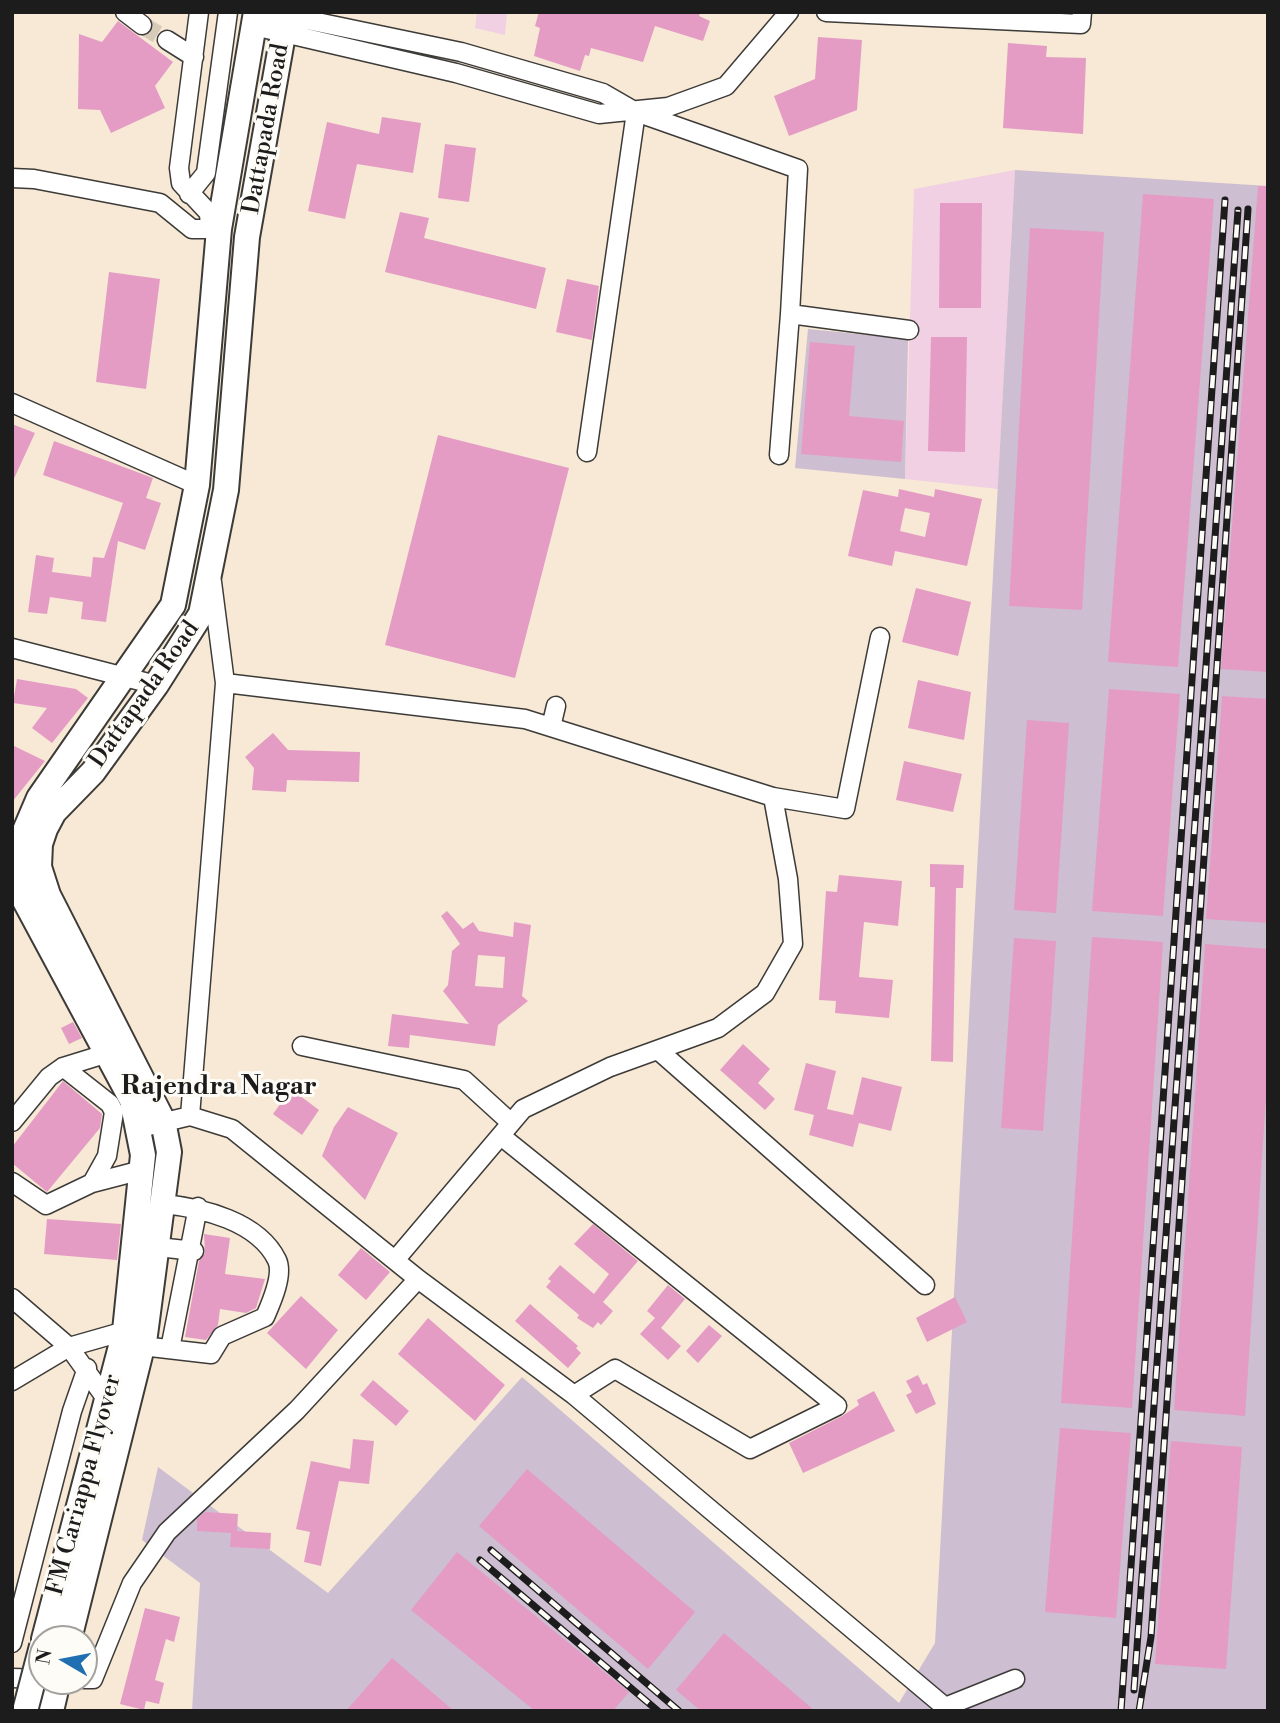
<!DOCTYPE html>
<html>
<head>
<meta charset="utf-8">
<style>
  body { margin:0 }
  #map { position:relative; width:1280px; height:1723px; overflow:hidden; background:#f7e9d5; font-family:"Libre Bodoni",serif }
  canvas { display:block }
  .frame { position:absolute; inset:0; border:14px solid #1c1c1c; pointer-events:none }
  .north { position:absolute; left:28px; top:1625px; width:70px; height:70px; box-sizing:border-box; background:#fdfcf7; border:2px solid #a3a29f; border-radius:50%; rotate:280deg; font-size:19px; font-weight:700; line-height:28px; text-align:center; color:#1c1c1c }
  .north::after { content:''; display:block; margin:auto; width:24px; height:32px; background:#1f6fb2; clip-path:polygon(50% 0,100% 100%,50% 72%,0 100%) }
</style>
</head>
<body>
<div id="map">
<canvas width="1280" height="1723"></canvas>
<div class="frame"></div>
<div class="north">N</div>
</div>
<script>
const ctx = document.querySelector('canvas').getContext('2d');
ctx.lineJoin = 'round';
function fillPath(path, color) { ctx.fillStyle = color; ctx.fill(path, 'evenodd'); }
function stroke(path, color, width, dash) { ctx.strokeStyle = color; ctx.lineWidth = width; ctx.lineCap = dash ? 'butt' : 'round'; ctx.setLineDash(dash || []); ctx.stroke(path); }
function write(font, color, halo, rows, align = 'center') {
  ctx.font = font + ' "Libre Bodoni",serif'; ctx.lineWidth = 6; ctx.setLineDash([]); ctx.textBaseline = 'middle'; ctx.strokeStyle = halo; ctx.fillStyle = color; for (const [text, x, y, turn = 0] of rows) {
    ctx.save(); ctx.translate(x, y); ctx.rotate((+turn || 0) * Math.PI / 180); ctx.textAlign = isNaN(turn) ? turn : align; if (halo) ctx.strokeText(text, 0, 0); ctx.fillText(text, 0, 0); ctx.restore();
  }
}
const built = new Path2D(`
  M477 12H507L505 35 475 28Z
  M1015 170 998 489 905 479 914 189Z`);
const industrial = new Path2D(`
  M1015 170 1268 186V1711H192L200 1583 142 1540 158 1467 328 1593 522 1377 899 1703 935 1643Z
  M808 329 908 339 905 479 795 468Z`);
const building = new Path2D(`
  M539 12H700L699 16 710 21 703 41 655 26 643 62 591 48 589 56 585 55 580 71 534 56 540 28 535 26Z
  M118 21 173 62 155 86 165 108 111 133 100 110 78 109 79 34 102 42Z
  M818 37 862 40 857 110 789 136 774 96 815 79Z
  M1008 43 1047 46 1046 57 1086 58 1083 134 1003 128Z
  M382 117 421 123 413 173 357 164 345 219 308 211 327 122 379 134Z
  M445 144 476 148 469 202 438 198Z
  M1258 186H1268V672L1221 669Z
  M1143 194 1214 199 1178 667 1108 662Z
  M940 203H982L981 308H939Z
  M400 212 429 218 424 238 546 268 536 309 385 272Z
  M1030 228 1104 232 1082 610 1009 606Z
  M109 272 160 279 146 389 96 382Z
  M567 279 599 286 592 340 556 332Z
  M931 337H967L965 452 928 451Z
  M810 342 855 346 849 416 904 421 901 462 801 454Z
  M12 424 35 433 12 483Z
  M438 435 569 468 515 678 385 645Z
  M54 441 153 478 146 498 161 503 145 550 118 541 106 622 81 619 83 602 50 597 47 614 28 612 36 555 54 558 52 572 91 577 93 557 104 558 123 503 43 475Z
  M899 489 934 497 935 489 982 499 967 566 895 551 892 566 848 556 863 490 898 497ZM905 508 930 513 925 537 900 531Z
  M916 588 971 602 958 656 902 642Z
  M17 679 76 689 88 698 52 743 32 728 47 708 13 703Z
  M918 680 971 692 964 740 908 728Z
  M1109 689 1180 694 1163 916 1092 911Z
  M1222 696 1268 699V923L1206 919Z
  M1027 720 1069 723 1056 913 1014 910Z
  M273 733 288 750 360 752 359 782 287 780 286 792 252 790 254 768 245 757Z
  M12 745 45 761 12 802Z
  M904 761 962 774 953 812 896 800Z
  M930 864 964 865 963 888H956L953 1062 931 1061 935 887H930Z
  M839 875 902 881 898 926 864 922 859 977 893 980 889 1018 835 1013 836 1001 819 1000 826 891 837 892Z
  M447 911 463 929 473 922 479 931 513 937 514 922 531 925 522 996 528 1001 498 1025 495 1046 410 1035 409 1048 388 1046 392 1014 469 1024 443 991 448 985 452 951 460 944 441 916ZM478 955 505 957 503 988 475 986Z
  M1092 937 1163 942 1132 1408 1061 1403Z
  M1014 938 1056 941 1043 1131 1001 1128Z
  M1205 944 1268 949V1067L1245 1416 1174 1410Z
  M73 1022 82 1038 69 1044 61 1028Z
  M743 1044 770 1069 758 1083 775 1099 765 1110 720 1070Z
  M806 1063 836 1071 827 1109 853 1115 862 1077 902 1087 891 1131 859 1123 853 1147 809 1135 814 1115 794 1110Z
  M63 1081 102 1114 100 1128 47 1192 12 1163V1147Z
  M291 1089 319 1110 302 1135 273 1114Z
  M348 1107 398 1133 365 1200 322 1156 334 1127Z
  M47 1219 121 1224 117 1260 44 1254Z
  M593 1224 638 1261 603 1302 613 1311 601 1325 598 1322 593 1328 577 1318 579 1315 546 1287 551 1281 548 1279 560 1265 594 1294 609 1274 574 1244Z
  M204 1234 230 1238 225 1274 265 1279 256 1308 246 1313 220 1309 218 1325 206 1340 185 1337 199 1261 205 1253Z
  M361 1248 390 1272 366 1300 338 1275Z
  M668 1285 685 1299 661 1328 681 1346 668 1360 640 1334 655 1318 647 1311Z
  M301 1296 338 1330 306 1369 267 1333Z
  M955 1297 967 1322 927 1342 916 1318Z
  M530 1304 578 1346 576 1348 581 1353 568 1368 515 1321Z
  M428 1318 505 1385 475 1421 398 1354Z
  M709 1325 722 1336 698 1363 686 1351Z
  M918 1375 923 1385 927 1383 936 1404 916 1414 906 1395 912 1392 906 1381Z
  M373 1380 409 1411 396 1426 360 1395Z
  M874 1391 895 1431 803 1473 789 1443 842 1416 859 1405 857 1400Z
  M1060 1428 1131 1433 1116 1618 1045 1612Z
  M353 1439 374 1441 369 1484 339 1481 321 1566 304 1562 310 1532 296 1529 311 1461 350 1469Z
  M1171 1441 1242 1447 1226 1669 1155 1664Z
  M527 1469 695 1612 648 1669 479 1526Z
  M205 1512 238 1514 237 1531 271 1533 270 1549 230 1547 231 1533 197 1531V1519Z
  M457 1552 629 1692 613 1711H535L411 1610Z
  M145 1608 180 1617 174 1642 166 1639 155 1680 164 1683 159 1704 146 1701 144 1710 120 1704Z
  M724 1633 815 1711H701L676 1690Z
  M392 1658 454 1711H346Z`);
const minorTunnel = new Path2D(`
  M142 25 167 40`);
const minor = new Path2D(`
  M125 12 142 25
  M199 12 179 168 181 183 209 213 210 227
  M269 12 461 52 603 93 636 112 798 169 790 314 909 330
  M826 12 1081 24 1082 12
  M254 26 456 73 599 114 668 107 726 86 789 12
  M167 40 194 57
  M12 178 34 179 160 203 192 229H219
  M189 194 206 173 228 12
  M12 403 197 485
  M587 452 636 112
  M779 455 790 314
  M12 648 156 685
  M225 683 525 719 773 797 845 809 880 637
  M551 727 556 706
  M302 1046 464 1080 510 1122
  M658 1050 925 1285
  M63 1067 110 1104 114 1112 107 1156 92 1183
  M190 1116 225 683 212 582
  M12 1122 49 1077 63 1067 118 1050
  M140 1128 190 1116 232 1129 418 1279 574 1395 945 1707 1015 1679
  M501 1136 837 1406 750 1449 615 1369 574 1395
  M12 1182 46 1205 92 1183 142 1170
  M158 1247 194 1251
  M396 1259 523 1109 610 1067 718 1028 765 993 793 944 788 879 773 797
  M12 1298 69 1347 107 1400
  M142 1346 211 1354 222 1336 265 1317C271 1303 284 1275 277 1260 258 1221 202 1208 164 1204
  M170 1349 198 1207
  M12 1381 69 1347 125 1331
  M12 1643 72 1411 87 1368
  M12 1678 42 1679
  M84 1679H93L132 1583 167 1532 297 1410 418 1279`);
const secondary = new Path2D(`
  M44 1639 125 1331 143 1155 132 1100 24 899 15 862 18 847 39 798 173 605 197 485 219 229 256 12
  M69 1639 145 1335 169 1152 163 1121 48 895 39 867 40 844 45 829 54 812 93 772 156 685 201 614 226 490 247 237 287 12
  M51 1711 58 1681`);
const rail = new Path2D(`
  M491 1550 679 1711
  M480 1560 658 1711
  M1134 1690 1238 210
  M1121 1711 1225 200
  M1139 1711 1151 1637 1248 209`);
const secondaryBridge = new Path2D(`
  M25 1711 42 1646`);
const streetNames = [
  ["Dattapada Road",267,129,-80],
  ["Dattapada Road",145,695,-55],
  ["FM Cariappa Flyover",85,1485,-75]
];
const neighbourhoodNames = [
  ["Rajendra Nagar",219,1088]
];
fillPath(built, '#f1d0e4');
fillPath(industrial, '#cebed1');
fillPath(building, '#e49cc4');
stroke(minorTunnel, '#d6cab9', 18, [18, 9]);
stroke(minor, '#3d3b38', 21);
stroke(secondary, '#3d3b38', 28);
stroke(minor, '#fff', 18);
stroke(secondary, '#fff', 24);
stroke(rail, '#1c1c1c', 7);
stroke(rail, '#fdfcf7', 4.5, [13]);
stroke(secondaryBridge, '#3d3b38', 28, []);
stroke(secondaryBridge, '#fff', 24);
write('24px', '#1c1c1c', '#fdfcf7', streetNames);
write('bold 26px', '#1c1c1c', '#fdfcf7', neighbourhoodNames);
</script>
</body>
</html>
